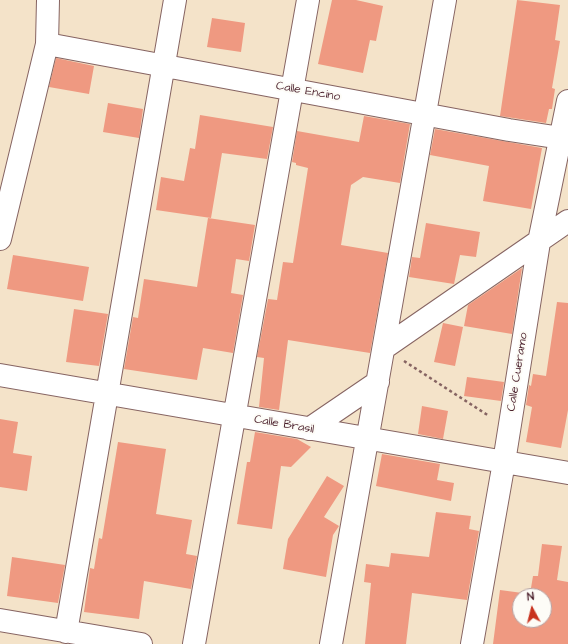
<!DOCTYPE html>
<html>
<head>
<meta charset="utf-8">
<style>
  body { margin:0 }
  #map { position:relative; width:568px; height:644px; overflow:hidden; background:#f4e3c9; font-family:"Architects Daughter",sans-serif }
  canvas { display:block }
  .north { position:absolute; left:512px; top:588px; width:40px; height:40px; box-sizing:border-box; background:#fdfcf7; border:1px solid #b5a4a5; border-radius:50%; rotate:353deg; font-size:11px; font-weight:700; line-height:16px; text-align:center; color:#4a1f2b }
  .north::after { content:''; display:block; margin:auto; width:14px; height:18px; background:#c8321e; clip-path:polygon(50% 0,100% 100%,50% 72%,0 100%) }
</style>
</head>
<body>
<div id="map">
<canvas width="568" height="644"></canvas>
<div class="north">N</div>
</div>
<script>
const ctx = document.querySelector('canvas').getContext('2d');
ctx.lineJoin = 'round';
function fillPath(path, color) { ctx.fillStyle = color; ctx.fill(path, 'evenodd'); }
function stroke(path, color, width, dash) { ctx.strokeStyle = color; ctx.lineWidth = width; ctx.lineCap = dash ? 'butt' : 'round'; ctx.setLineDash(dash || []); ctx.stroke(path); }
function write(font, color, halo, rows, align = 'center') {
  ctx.font = font + ' "Architects Daughter",sans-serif'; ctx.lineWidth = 4; ctx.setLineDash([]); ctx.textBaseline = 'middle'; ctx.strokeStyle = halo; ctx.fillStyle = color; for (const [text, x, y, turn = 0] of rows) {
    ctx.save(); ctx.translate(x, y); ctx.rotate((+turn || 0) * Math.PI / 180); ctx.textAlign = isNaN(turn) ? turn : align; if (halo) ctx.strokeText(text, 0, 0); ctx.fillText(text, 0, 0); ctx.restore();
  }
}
const building = new Path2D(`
  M332 0H356L383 6 376 41 370 40 363 73 318 64Z
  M517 0 560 5 555 40 560 41 552 88 555 89 552 109H549L546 123 500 116Z
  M212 18 245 23 241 52 207 47Z
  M56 58 94 66 89 94 49 87Z
  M108 103 143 109 139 138 103 132Z
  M200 115 273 127 267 159 222 153 211 218 156 210 161 177 184 181 190 148 195 149Z
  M364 116 410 124 400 183 363 177 351 185 341 245 388 253 370 353 288 340 279 410 259 407 264 358 257 357 268 299 277 300 283 262 293 263 308 168 296 165V163L292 162 297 131 359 142Z
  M435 129 542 148 531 209 483 201 489 166 430 155Z
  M208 218 255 225 249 261 236 259 231 293 243 295 233 353 203 348 197 380 124 369 133 317 138 318 144 279 197 287Z
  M426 223 480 232 476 257 460 255 454 284 409 277 412 257 420 258Z
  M13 255 89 267 83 301 7 289Z
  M522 268 512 334 464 326 468 305Z
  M557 302 568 303V410L561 448 526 442 532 407 526 405 529 385 531 386 533 374 546 376Z
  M74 309 108 314 99 366 66 362Z
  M443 323 463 327 455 366 434 362Z
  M467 377 504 382 501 401 464 396Z
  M422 406 448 411 443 439 418 434Z
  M0 419 18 422 13 453 32 456 27 491 0 487Z
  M255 432 297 439 311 447 291 467 281 466 272 529 237 524 247 462H250Z
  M118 442 166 449 156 514 192 520 186 554 197 556 191 589 144 581 139 619 84 612 90 568 94 569 99 538 102 539Z
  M382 454 440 464 437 480 454 483 451 501 376 486Z
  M327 476 344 486 324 517 339 526 333 535 326 577 283 569 288 539Z
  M436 512 471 516 469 529 479 531 467 600 412 593 406 644H365L371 583 364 582 366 564 389 567 391 553 429 557Z
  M542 544 562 546 557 580 568 582V644H493L500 590 530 594 533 576H538ZM520 596H544V620H520Z
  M12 557 65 565 58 603 7 596Z`);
const path = new Path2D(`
  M404 361 489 416`);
const street = new Path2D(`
  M47 44 509 130 561 138 568 144
  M0 239 47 44 48 0
  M384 348 568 221
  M0 375 568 473
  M309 429 378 382
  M0 620 141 644
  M66 632 175 0
  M194 644 308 0
  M331 644 445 0
  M472 644 504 462 539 242 568 101`);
const streetNames = [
  ["Calle Encino",308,92,10],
  ["Calle Cueramo",518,372,-81],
  ["Calle Brasil",284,425,10]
];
fillPath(building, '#ef9981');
stroke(street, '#866462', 24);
stroke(path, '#866462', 2.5, [3, 3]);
stroke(street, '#fff', 22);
write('12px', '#4a1f2b', '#fdfcf7', streetNames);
</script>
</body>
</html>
